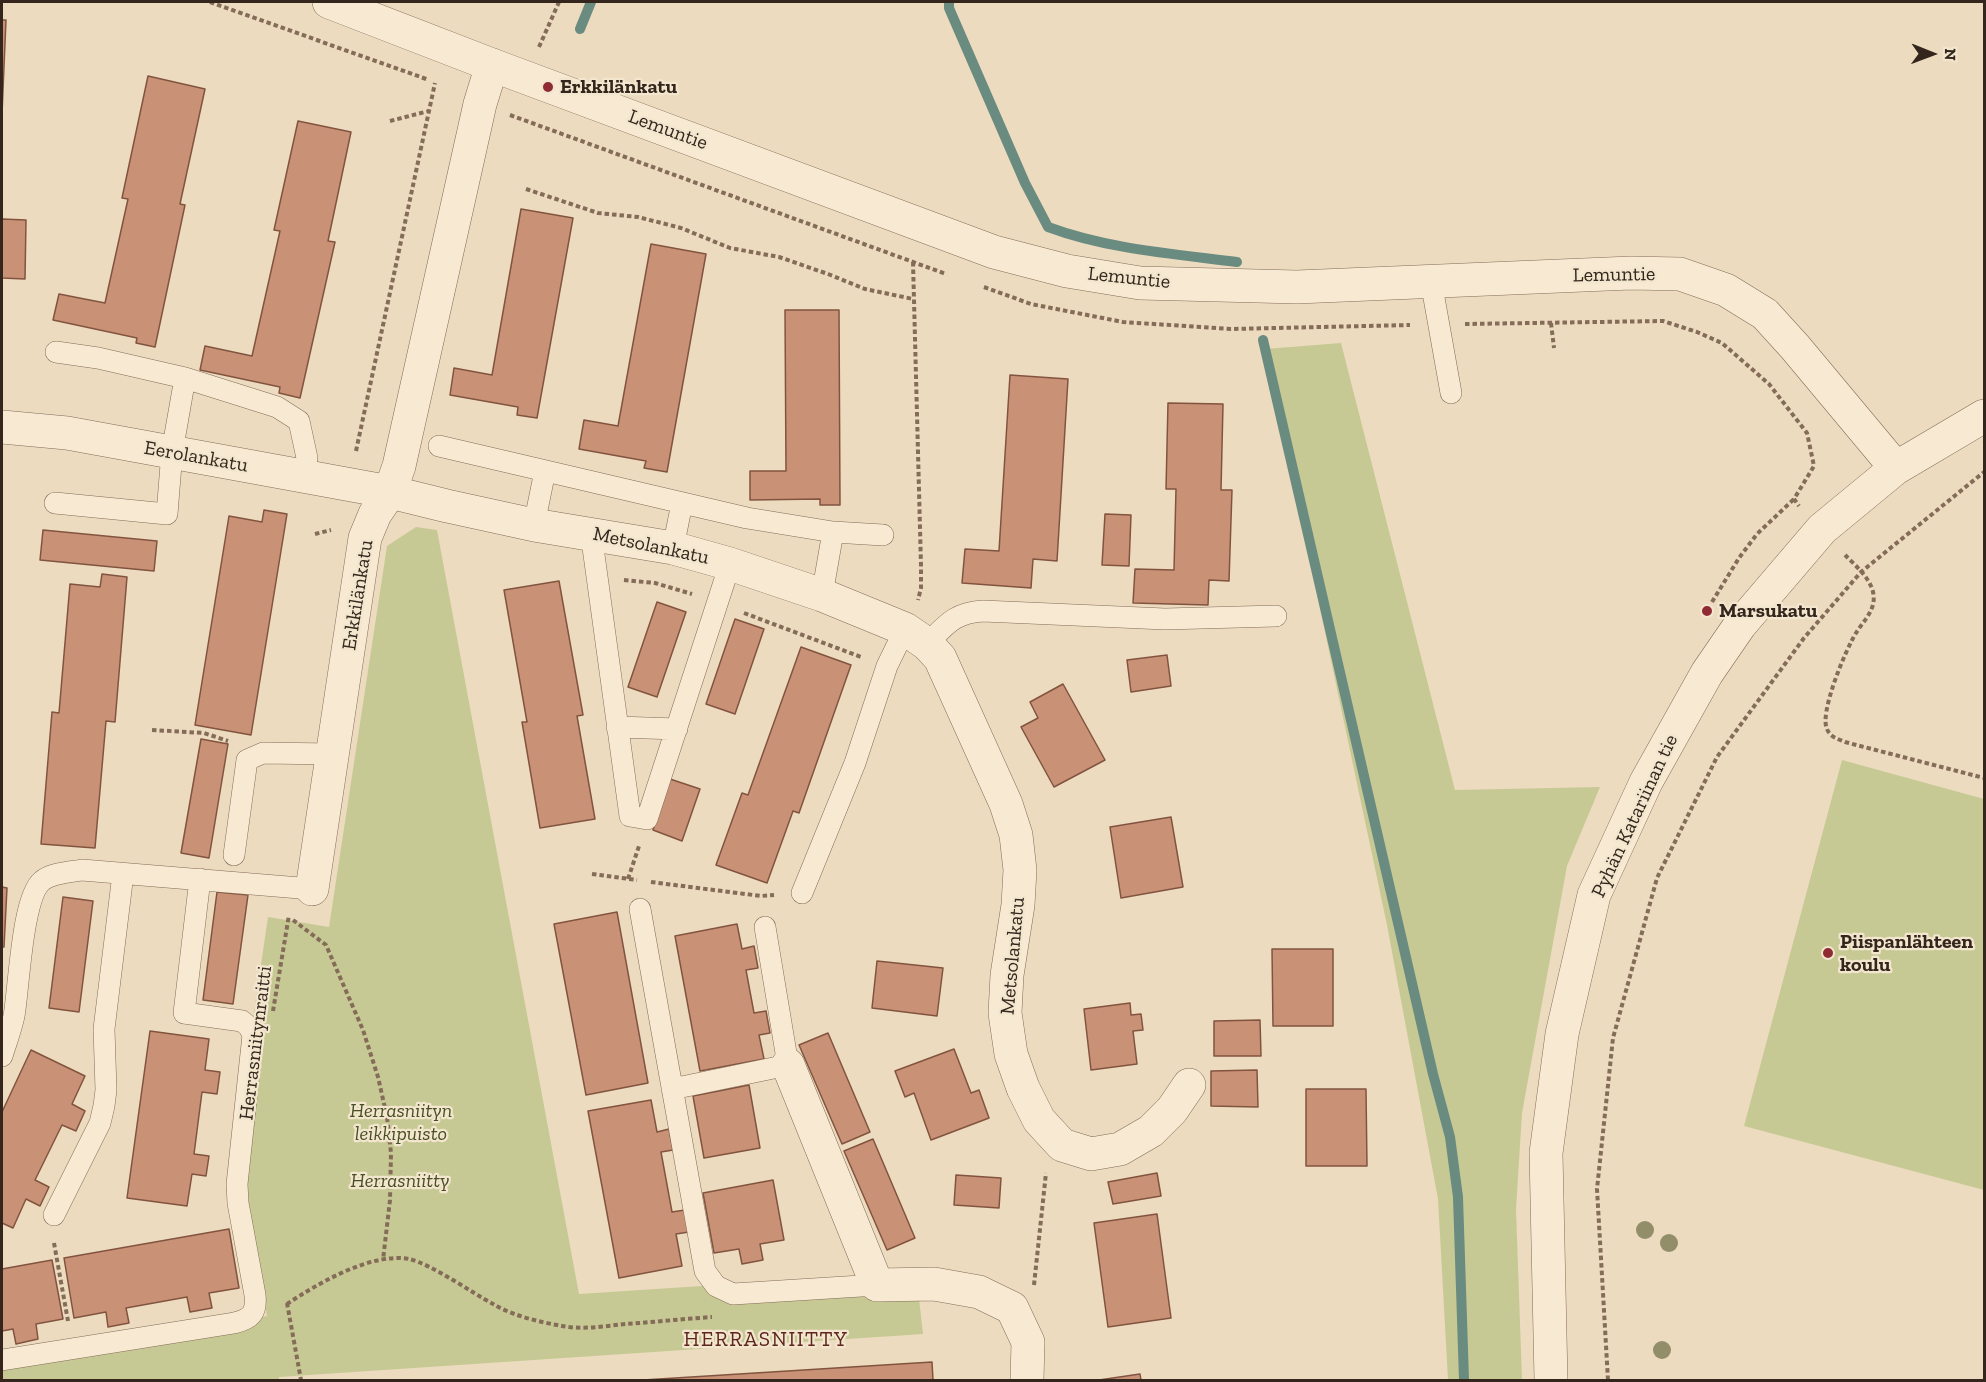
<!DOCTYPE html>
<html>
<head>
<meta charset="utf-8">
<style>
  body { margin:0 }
  #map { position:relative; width:1986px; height:1382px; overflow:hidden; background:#ecdbbf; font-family:"Zilla Slab",serif }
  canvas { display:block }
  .frame { position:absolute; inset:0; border:3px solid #34261c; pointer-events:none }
  .north { position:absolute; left:1902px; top:24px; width:60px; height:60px; -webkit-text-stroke:4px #f3e6ce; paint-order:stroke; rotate:91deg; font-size:16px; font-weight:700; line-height:24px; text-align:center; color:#34261c }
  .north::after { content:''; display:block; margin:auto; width:21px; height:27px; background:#34261c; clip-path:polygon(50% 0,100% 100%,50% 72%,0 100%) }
</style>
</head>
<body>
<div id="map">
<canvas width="1986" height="1382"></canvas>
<div class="frame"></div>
<div class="north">N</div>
</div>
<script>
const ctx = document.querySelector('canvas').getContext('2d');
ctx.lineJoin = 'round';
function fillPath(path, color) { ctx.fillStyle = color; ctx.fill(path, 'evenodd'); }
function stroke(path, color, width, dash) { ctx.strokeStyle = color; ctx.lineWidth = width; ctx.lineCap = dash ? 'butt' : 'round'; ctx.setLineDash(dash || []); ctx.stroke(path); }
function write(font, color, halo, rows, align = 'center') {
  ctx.font = font + ' "Zilla Slab",serif'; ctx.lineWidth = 4.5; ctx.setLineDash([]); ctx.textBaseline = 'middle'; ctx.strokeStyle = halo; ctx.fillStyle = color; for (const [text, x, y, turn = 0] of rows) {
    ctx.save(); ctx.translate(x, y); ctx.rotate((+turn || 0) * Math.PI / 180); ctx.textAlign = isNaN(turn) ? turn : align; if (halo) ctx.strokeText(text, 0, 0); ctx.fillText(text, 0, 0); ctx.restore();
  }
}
const green = new Path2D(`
  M1341 343 1455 790 1600 787 1567 866 1522 1113 1516 1209 1522 1380H1448L1438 1199 1387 925 1265 349Z
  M416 527 437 530 579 1294 916 1272 923 1334 279 1377V1380H2V1368L267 1316 235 1141 268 917 329 927 387 546Z
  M1842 760 1984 799V1190L1744 1126Z`);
const stream = new Path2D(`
  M949 2V8L1025 183 1048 227C1107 249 1174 254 1237 262
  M580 29 591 2
  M1263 340 1433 1074 1450 1137 1458 1197 1464 1380`);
const building = new Path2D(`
  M2 20H6L2 114Z
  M148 76 205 89 180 204 185 205 155 347 136 343 137 338 53 320 59 294 105 303 128 199 122 198Z
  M298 121 351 132 328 241 335 242 300 398 279 393 280 387 200 370 205 346 252 356 280 231 274 230Z
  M521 209 573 218 537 418 517 415 518 407 450 395 454 368 492 375Z
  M2 219 26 220 25 279 2 278Z
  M651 244 706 254 667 472 644 468 646 461 579 449 584 420 618 426Z
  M785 310H839L840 505H820V499L750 500V471H786Z
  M1010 375 1068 379 1057 561 1033 559 1031 588 962 583 965 549 999 551Z
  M1168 403 1223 404 1221 490H1232L1229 581 1209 580 1208 605 1133 603 1135 569 1174 570 1176 489H1166Z
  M264 510 287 514 251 735 195 725 229 516 262 522Z
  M1105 514 1131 515 1129 566 1102 565Z
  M43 530 157 541 154 571 40 560Z
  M102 574 127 577 115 722 106 721 95 848 41 844 52 712 59 713 70 584 100 587Z
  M559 581 583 715 577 716 595 819 540 828 522 722H527L504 590Z
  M657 602 686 612 657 697 628 687Z
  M735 619 764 629 735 714 706 704Z
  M801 647 851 665 799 813 793 811 767 883 716 865 742 793 748 795Z
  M1167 655 1171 686 1131 692 1127 660Z
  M1063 684 1105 760 1054 787 1021 727 1038 718 1030 702Z
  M201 739 228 744 209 858 181 853Z
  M670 779 700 789 682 841 653 830Z
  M1171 817 1183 887 1121 898 1110 827Z
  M2 887 7 888 4 947H2Z
  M217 892 248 895 233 1004 203 1000Z
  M63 897 93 901 79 1012 49 1008Z
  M617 912 648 1083 586 1095 554 924Z
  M737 924 742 949 754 946 758 968 746 970 754 1013 766 1011 770 1033 759 1035 764 1059 700 1071 675 936Z
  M1272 949H1333V1026H1273Z
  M877 961 943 968 937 1016 872 1008Z
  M1130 1003 1131 1015 1141 1014 1143 1030 1133 1031 1137 1064 1091 1070 1084 1009Z
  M1260 1020 1261 1056H1214V1021Z
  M150 1031 209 1039 205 1070 220 1072 217 1094 202 1092 194 1154 209 1156 206 1176 192 1174 187 1206 127 1198Z
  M828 1033 870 1132 842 1144 799 1045Z
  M954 1049 971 1093 979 1090 989 1118 931 1140 914 1093 905 1097 895 1071Z
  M31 1050 85 1076 72 1104 85 1111 76 1131 62 1125 35 1180 49 1187 40 1206 26 1199 13 1228 2 1223V1112Z
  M1257 1070 1258 1107 1211 1106V1071Z
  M749 1085 760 1148 704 1158 693 1096Z
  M1306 1089H1366L1367 1166H1306Z
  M651 1100 657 1132 669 1129 673 1150 661 1152 672 1212 685 1210 689 1232 676 1234 682 1266 619 1278 588 1111Z
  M873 1139 915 1238 887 1250 844 1151Z
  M1157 1173 1161 1196 1113 1204 1108 1182Z
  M956 1175 1001 1178 999 1208 954 1205Z
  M773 1180 784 1240 760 1244 763 1260 742 1264 739 1249 714 1253 703 1193Z
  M1157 1214 1171 1318 1108 1327 1094 1223Z
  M229 1229 239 1288 209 1293 212 1308 190 1312 187 1297 126 1308 129 1323 108 1327 106 1312 74 1318 64 1258Z
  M52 1260 63 1319 36 1324 38 1339 16 1344 13 1329 2 1331V1269Z
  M932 1362 933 1380H643Z
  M1140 1374 1141 1380H1099Z`);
const path = new Path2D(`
  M210 2 429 80
  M539 47 559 2
  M510 115 946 274
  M390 121 429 111
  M526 189 598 213 638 217 681 228 730 248 779 257 828 274 865 289 913 299
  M913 262 921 566V588L918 600
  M984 287 1031 304 1123 322 1231 329 1410 325
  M1551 323 1554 348
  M1465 324 1663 321 1697 332 1722 343 1769 384 1807 433 1814 466 1794 499 1799 506
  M356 451 435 83
  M315 534 331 530
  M1845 555C1855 565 1870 578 1873 592 1877 609 1864 620 1856 633 1846 649 1819 713 1827 729 1830 737 1838 739 1845 742L1984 778
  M624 580 655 583 692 594
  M1712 602 1739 558 1757 534 1794 499
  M744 613 861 657
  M152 730 204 733 228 741
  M592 874 637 880
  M628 879 639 846
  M651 882 761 896 774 895
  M293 920 326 945 363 1030 378 1077 387 1117 391 1153 390 1200 383 1260
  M273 1011 289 915
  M54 1243 68 1321
  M1034 1285 1046 1173
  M287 1303 301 1380
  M287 1304C317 1284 371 1252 409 1259 431 1264 471 1292 493 1304 513 1316 540 1322 562 1326 583 1330 605 1326 626 1324 654 1322 683 1319 712 1317
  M1608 1380 1597 1189 1613 1038 1657 878 1717 757 1804 638 1861 572 1984 472`);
const service = new Path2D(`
  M1431 281 1451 393
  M185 378 277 407 299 421 307 458 303 476
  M439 446 747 518 833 532 883 535
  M55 503 167 514 172 452 185 378 98 358 56 352
  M534 525 545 471
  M591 533 630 816 647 819 730 564
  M673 548 682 503
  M822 595 833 532
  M927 644C947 624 954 613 983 611L1165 619 1276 616
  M617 727 677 729
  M234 855 247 760 263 753 332 754
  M802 893 855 763 887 666 905 629
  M640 909 705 1271 716 1286 733 1294 877 1285
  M2 1056C6 1043 11 1030 14 1016 19 988 22 897 42 881 51 873 70 872 82 870L312 889
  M672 1089 788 1065 765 927
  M54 1215 100 1123 104 1106 106 1090 104 1029 123 874
  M2 1360 234 1323C251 1319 257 1313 255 1295L238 1203 237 1184 253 1035 249 1027 242 1021 184 1013 200 879`);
const minor = new Path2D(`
  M2 427 67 433 390 492 447 506 534 525 673 548 730 564 822 595 905 629 927 644 940 658 1006 804 1016 835 1020 870 1018 905 1007 975 1005 1013 1011 1054 1023 1088 1039 1120 1062 1145 1091 1154 1120 1149 1151 1131 1172 1110 1189 1085
  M312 889 365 538 375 514 390 492 399 466 480 104 492 65
  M788 1065 877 1285 934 1284 979 1292 1012 1308 1028 1342 1027 1380`);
const tertiary = new Path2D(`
  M329 2 492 65 994 252 1067 271 1140 283 1297 287 1631 273 1680 274 1726 290 1765 314 1795 347 1896 468
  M1551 1380 1546 1153 1562 1034 1594 895 1646 782 1707 673 1740 625 1822 529 1896 468 1984 416`);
const trees = [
  [1645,1230],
  [1669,1243],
  [1662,1350]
];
const markers = [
  [548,87,6,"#902b34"],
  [1707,611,6,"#902b34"],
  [1828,953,6,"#902b34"]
];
const poiNames = [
  ["Erkkilänkatu",560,87],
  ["Marsukatu",1719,611],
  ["Piispanlähteen",1840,942],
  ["koulu",1840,965]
];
const streetNames = [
  ["Lemuntie",668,130,20],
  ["Lemuntie",1614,275,-1],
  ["Lemuntie",1129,278,6],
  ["Eerolankatu",196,457,10],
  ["Metsolankatu",651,546,12],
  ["Erkkilänkatu",358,595,-81],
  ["Pyhän Katariinan tie",1635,816,-65],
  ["Metsolankatu",1013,956,-85],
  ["Herrasniitynraitti",256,1043,-83]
];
const parkNames = [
  ["Herrasniityn",401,1111],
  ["leikkipuisto",401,1134],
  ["Herrasniitty",400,1181]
];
const neighbourhoodNames = [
  ["HERRASNIITTY",766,1340]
];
fillPath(green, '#c7c994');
stroke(stream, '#6a8b80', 10);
fillPath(building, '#c99276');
stroke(building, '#82543f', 1.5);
stroke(service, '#846c58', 22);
stroke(minor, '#846c58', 34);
stroke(tertiary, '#846c58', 34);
stroke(path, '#846c58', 4, [4.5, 3]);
stroke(service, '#f7e9d2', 21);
stroke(minor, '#f7e9d2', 33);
stroke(tertiary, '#f7e9d2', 33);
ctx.fillStyle = '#928e6a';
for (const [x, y] of trees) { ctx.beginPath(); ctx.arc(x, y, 9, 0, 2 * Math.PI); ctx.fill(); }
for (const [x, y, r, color] of markers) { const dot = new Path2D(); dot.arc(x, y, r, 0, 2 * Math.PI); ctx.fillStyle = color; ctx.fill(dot); stroke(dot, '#f3e6ce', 2); }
write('bold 20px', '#34261c', '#f3e6ce', poiNames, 'left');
write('20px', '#34261c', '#f3e6ce', streetNames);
write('italic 20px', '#484f24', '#f3e6ce', parkNames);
ctx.letterSpacing = '1.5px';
write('21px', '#5e261d', '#f3e6ce', neighbourhoodNames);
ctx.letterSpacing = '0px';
</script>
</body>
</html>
